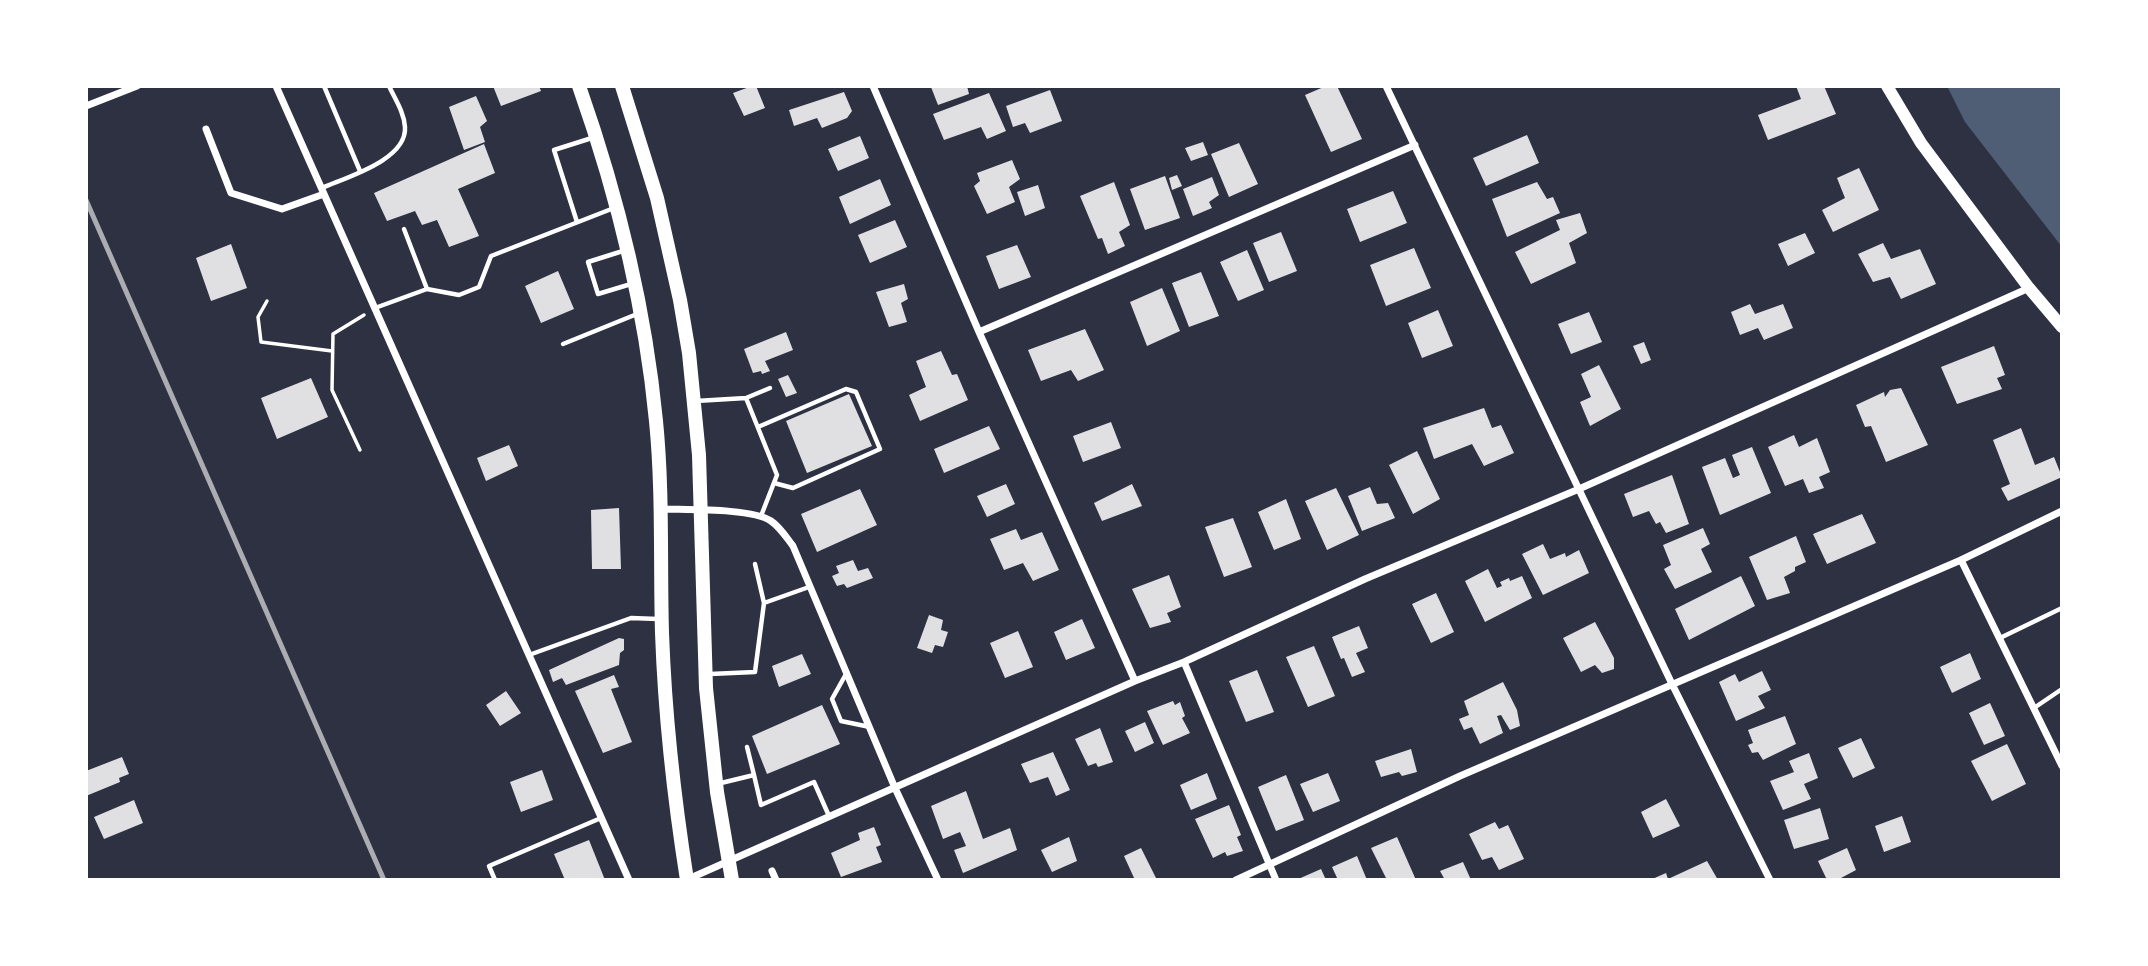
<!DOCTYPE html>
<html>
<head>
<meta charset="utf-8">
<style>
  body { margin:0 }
  #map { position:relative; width:2148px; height:966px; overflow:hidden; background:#2d3142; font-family:Lora,serif }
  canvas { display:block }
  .frame { position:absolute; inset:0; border:88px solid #fff; pointer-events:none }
</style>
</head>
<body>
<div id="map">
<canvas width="2148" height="966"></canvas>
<div class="frame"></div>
</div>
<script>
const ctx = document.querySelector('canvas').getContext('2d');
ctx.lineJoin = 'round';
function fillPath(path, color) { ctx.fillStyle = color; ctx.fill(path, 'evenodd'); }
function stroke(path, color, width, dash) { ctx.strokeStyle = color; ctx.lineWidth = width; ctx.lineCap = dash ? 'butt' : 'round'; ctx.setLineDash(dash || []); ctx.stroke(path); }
const water = new Path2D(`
  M1947 86H2062V247L1965 122Z`);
const building = new Path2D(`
  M493 86H539L541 91 501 106Z
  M752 86H756L765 108 744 116 733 93Z
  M935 86H967L969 94 938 105 931 87Z
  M1326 86H1337L1362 139 1331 152 1305 95Z
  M1796 86H1824L1836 114 1768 140 1758 115 1801 99Z
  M1050 90 1062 121 1030 133 1025 123 1013 127 1006 106Z
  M844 92 852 111 847 118 822 128 817 118 794 126 789 110Z
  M989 93 1006 131 987 139 981 127 944 140 933 114Z
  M476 96 487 121 480 127 485 142 464 150 449 107Z
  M1527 135 1539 163 1486 186 1473 158Z
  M860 136 869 158 838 171 828 149Z
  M1203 142 1208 155 1191 161 1185 148Z
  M1239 143 1258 184 1229 197 1211 154Z
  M484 144 495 173 458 189 479 236 449 247 437 220 422 225 415 211 387 221 374 193Z
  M1012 160 1020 179 1009 187 1015 202 987 214 974 186 980 181 977 173Z
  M1859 168 1879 210 1833 232 1822 210 1845 198 1837 178Z
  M1177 175 1182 186 1172 190 1169 178Z
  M1165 176 1180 218 1145 230 1130 189Z
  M1212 177 1219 195 1209 202 1212 208 1193 216 1183 189Z
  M880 179 891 205 850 224 839 197Z
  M1114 182 1130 225 1119 232 1125 246 1108 254 1102 238 1098 239 1080 196Z
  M1537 182 1547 199 1553 197 1560 213 1507 237 1492 199Z
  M1038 185 1045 208 1025 216 1017 192Z
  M1393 191 1407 223 1360 242 1347 209Z
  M1580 213 1587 233 1569 243 1576 263 1531 284 1515 252 1560 230 1556 220Z
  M895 220 907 247 870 263 858 235Z
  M1281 232 1297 271 1269 282 1253 243Z
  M1805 233 1815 253 1788 266 1778 244Z
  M1883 243 1891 259 1920 249 1936 284 1901 299 1890 277 1873 282 1858 254Z
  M231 244 247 288 211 301 196 258Z
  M1017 245 1031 277 999 289 986 256Z
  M1414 248 1431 288 1386 306 1370 265Z
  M1247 250 1264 290 1238 301 1220 262Z
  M558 271 574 309 541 323 525 286Z
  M1201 272 1219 316 1189 327 1172 283Z
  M904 284 908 299 901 303 907 322 889 327 876 292Z
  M1162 288 1180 331 1147 346 1130 302Z
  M1750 304 1755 314 1783 304 1793 328 1764 340 1758 328 1740 335 1731 312Z
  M1438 310 1453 346 1422 358 1408 323Z
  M1589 312 1602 342 1571 354 1558 324Z
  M1085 329 1104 370 1078 381 1071 370 1041 381 1028 350Z
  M786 332 793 350 765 361 770 371 762 374 761 371 753 373 744 349Z
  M1644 342 1651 360 1641 364 1633 346Z
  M1994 346 2005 375 1997 378 2002 389 1957 404 1941 367Z
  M941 351 952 375 957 374 968 400 920 421 909 395 926 387 916 361Z
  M1599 365 1621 409 1590 426 1580 402 1591 397 1581 374Z
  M788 375 797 393 786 397 778 379Z
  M311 378 328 417 277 439 261 398Z
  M1901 388 1928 445 1886 462 1871 426 1865 427 1856 405 1884 392 1885 397 1890 390Z
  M849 394 872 446 807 473 786 421Z
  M1484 408 1492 428 1501 425 1514 453 1484 466 1472 444 1434 459 1423 428Z
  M1111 422 1121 448 1083 462 1073 436Z
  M989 426 1000 449 944 473 934 449Z
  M2021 428 2035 465 2054 457 2062 477 2008 501 2001 488 2010 484 1993 440Z
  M1794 435 1799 447 1817 438 1830 472 1819 477 1824 488 1809 493 1803 479 1785 486 1768 447Z
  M509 445 518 466 486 481 477 458Z
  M1752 447 1771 493 1720 515 1702 467 1725 458 1733 478 1740 475 1732 455Z
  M1417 451 1440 499 1413 514 1389 465Z
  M1672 475 1689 524 1666 533 1660 522 1656 524 1649 511 1633 517 1624 494Z
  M1006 484 1015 504 987 517 977 496Z
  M1132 484 1142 506 1102 521 1094 503Z
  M1370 487 1377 504 1388 503 1395 518 1362 531 1348 496Z
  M1336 488 1359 535 1327 550 1305 501Z
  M860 489 877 525 817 552 801 514Z
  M1286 499 1301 539 1274 550 1258 512Z
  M619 508 621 569H592L591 510Z
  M1862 514 1876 543 1827 564 1813 534Z
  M1233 518 1252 567 1224 577 1205 527Z
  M1703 528 1710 544 1701 549 1712 572 1675 589 1664 569 1671 565 1663 545Z
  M1016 529 1021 540 1042 532 1059 570 1033 581 1023 563 1004 570 990 539Z
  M1796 536 1806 562 1795 567V571L1784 577 1790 593 1767 600 1749 557Z
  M1543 544 1550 559 1565 553 1566 557 1579 550 1589 573 1543 595 1522 554Z
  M853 560 858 571 868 568 873 578 847 588 844 584 837 586 832 576 839 573 836 566Z
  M1488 569 1497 588 1502 586 1500 582 1509 578 1510 581 1522 576 1532 598 1485 622 1465 581Z
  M1169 575 1181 607 1167 613 1171 622 1150 628 1132 589Z
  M1741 576 1755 606 1689 640 1675 609Z
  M1436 593 1454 632 1431 643 1412 604Z
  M929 615 943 620 941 630 948 632 943 647 935 645 932 653 917 648Z
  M1082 619 1095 648 1066 660 1054 632Z
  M1595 622 1614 658V669L1602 673 1595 665 1581 672 1563 638Z
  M1359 626 1368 648 1356 653 1365 672 1352 677 1344 658 1341 659 1332 637Z
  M1018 631 1033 667 1005 678 990 643Z
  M619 638 624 639V650L620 653 619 665 566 685 562 678 553 682 549 670Z
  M1314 646 1335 696 1308 707 1286 657Z
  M1970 653 1981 679 1952 693 1940 667Z
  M802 654 811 674 779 687 772 666Z
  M1257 670 1274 712 1246 722 1229 681Z
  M1762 671 1771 690 1758 696 1765 708 1736 721 1719 682 1735 674 1739 682Z
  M614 675 619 687 611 689 632 742 603 753 575 691Z
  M1503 682 1517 710 1520 726 1510 730 1501 715 1497 716 1503 733 1480 744 1472 727 1464 730 1459 719 1469 715 1464 701Z
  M506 691 521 713 500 726 486 705Z
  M1173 701 1175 705 1180 702 1185 716 1182 718 1190 733 1163 745 1147 711Z
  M1990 703 2005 736 1984 745 1969 713Z
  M822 705 840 744 767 774 752 736Z
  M1785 716 1796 744 1763 760 1758 752 1752 753 1748 745 1753 743 1748 730Z
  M1145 722 1154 743 1135 752 1125 731Z
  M1100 728 1113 762 1098 767 1096 763 1088 766 1075 739Z
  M1861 738 1875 768 1853 778 1838 748Z
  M2007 744 2026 784 1992 801 1971 761Z
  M1411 749 1417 772 1402 776 1399 772 1381 777 1375 761Z
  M1053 752 1070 790 1056 796 1048 777 1030 783 1021 764Z
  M1809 753 1818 778 1804 784 1811 799 1783 810 1770 781 1794 772 1789 761Z
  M122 757 129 774 119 778 120 782 86 796V771Z
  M542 770 553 800 521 812 510 782Z
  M1207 773 1217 799 1191 810 1180 785Z
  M1328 773 1340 801 1313 812 1300 784Z
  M1286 775 1304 820 1276 831 1258 787Z
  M966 791 983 839 1010 828 1017 850 963 873 954 850 966 846 960 832 943 839 931 806Z
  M1666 799 1680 826 1653 838 1641 812Z
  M134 800 143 823 104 839 94 817Z
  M1229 805 1241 835 1237 837 1243 851 1227 856 1225 852 1213 858 1195 819Z
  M1820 808 1829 839 1794 849 1784 820Z
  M1902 816 1911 842 1884 852 1875 826Z
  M1495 822 1499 829 1508 825 1524 859 1499 870 1492 857 1482 860 1469 834Z
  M874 827 881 845 876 847 882 862 841 877 831 853 860 840 858 833Z
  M1069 837 1077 861 1052 872 1041 850Z
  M1397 837 1416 880H1387L1371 848Z
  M589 840 605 880H565L554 854Z
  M1141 848 1157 880H1135L1124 856Z
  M1847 848 1856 870 1841 878 1842 880H1827L1818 861Z
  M1357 856 1367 880H1338L1332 867Z
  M1707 861 1718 880H1650L1666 873 1668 879Z
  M1463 862 1471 880H1445L1440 871Z
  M1321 869 1326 880H1296Z`);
const path = new Path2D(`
  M267 301 258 317 261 342 332 351
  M360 450 332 390 333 334 364 315`);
const service = new Path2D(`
  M324 86 360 171
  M322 188C347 177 407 160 405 127 404 112 395 99 389 86
  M577 222 554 150 595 137
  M404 229 427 289
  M626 250 588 262 598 294 631 284
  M375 308 427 289 459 295 479 287 491 256 614 208
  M563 344 637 314
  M746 398 770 388
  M696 401 746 398 777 475 761 516
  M758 427 846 389 856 392 880 449 793 488 774 483
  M755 564 764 603 809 587
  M2000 638 2062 608
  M529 655 631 618 658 619
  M710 674 755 672 764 603
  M846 674 832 699 841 721 870 727
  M2034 708 2062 689
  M747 747 754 775
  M717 784 754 775 761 805 814 782 829 816
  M495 880 489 866 601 818`);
const minor = new Path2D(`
  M276 86 629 880
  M873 86 979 332 1135 681
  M1386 86 1672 684 1770 880
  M86 106 137 86
  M206 129 231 193 282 209 324 194
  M979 332 1415 145
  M661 509C686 510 752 508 771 521 780 527 786 537 793 546L895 788 938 880
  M1961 560 2062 766
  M1184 662 1276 880
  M772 871 776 880
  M686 880 1135 681 1184 662 1365 579 1579 489 2029 288
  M1236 880 1460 776 1961 560 2062 511`);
const tertiary = new Path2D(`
  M1887 86 1921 143 2029 288 2062 327`);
const primary = new Path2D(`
  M579 86C617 194 645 306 656 421 663 491 660 562 662 633 665 716 674 798 687 880
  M622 86 657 198 680 300 689 353 699 455 706 688 717 792 732 880`);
const rail = new Path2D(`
  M86 200 384 880`);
fillPath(water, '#4f5d75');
fillPath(building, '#e0e0e3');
stroke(path, '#fff', 3.5);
stroke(service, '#fff', 4.5);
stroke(minor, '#fff', 7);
stroke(tertiary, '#fff', 12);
stroke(primary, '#fff', 14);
stroke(rail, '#abadb3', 5);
</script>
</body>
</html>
